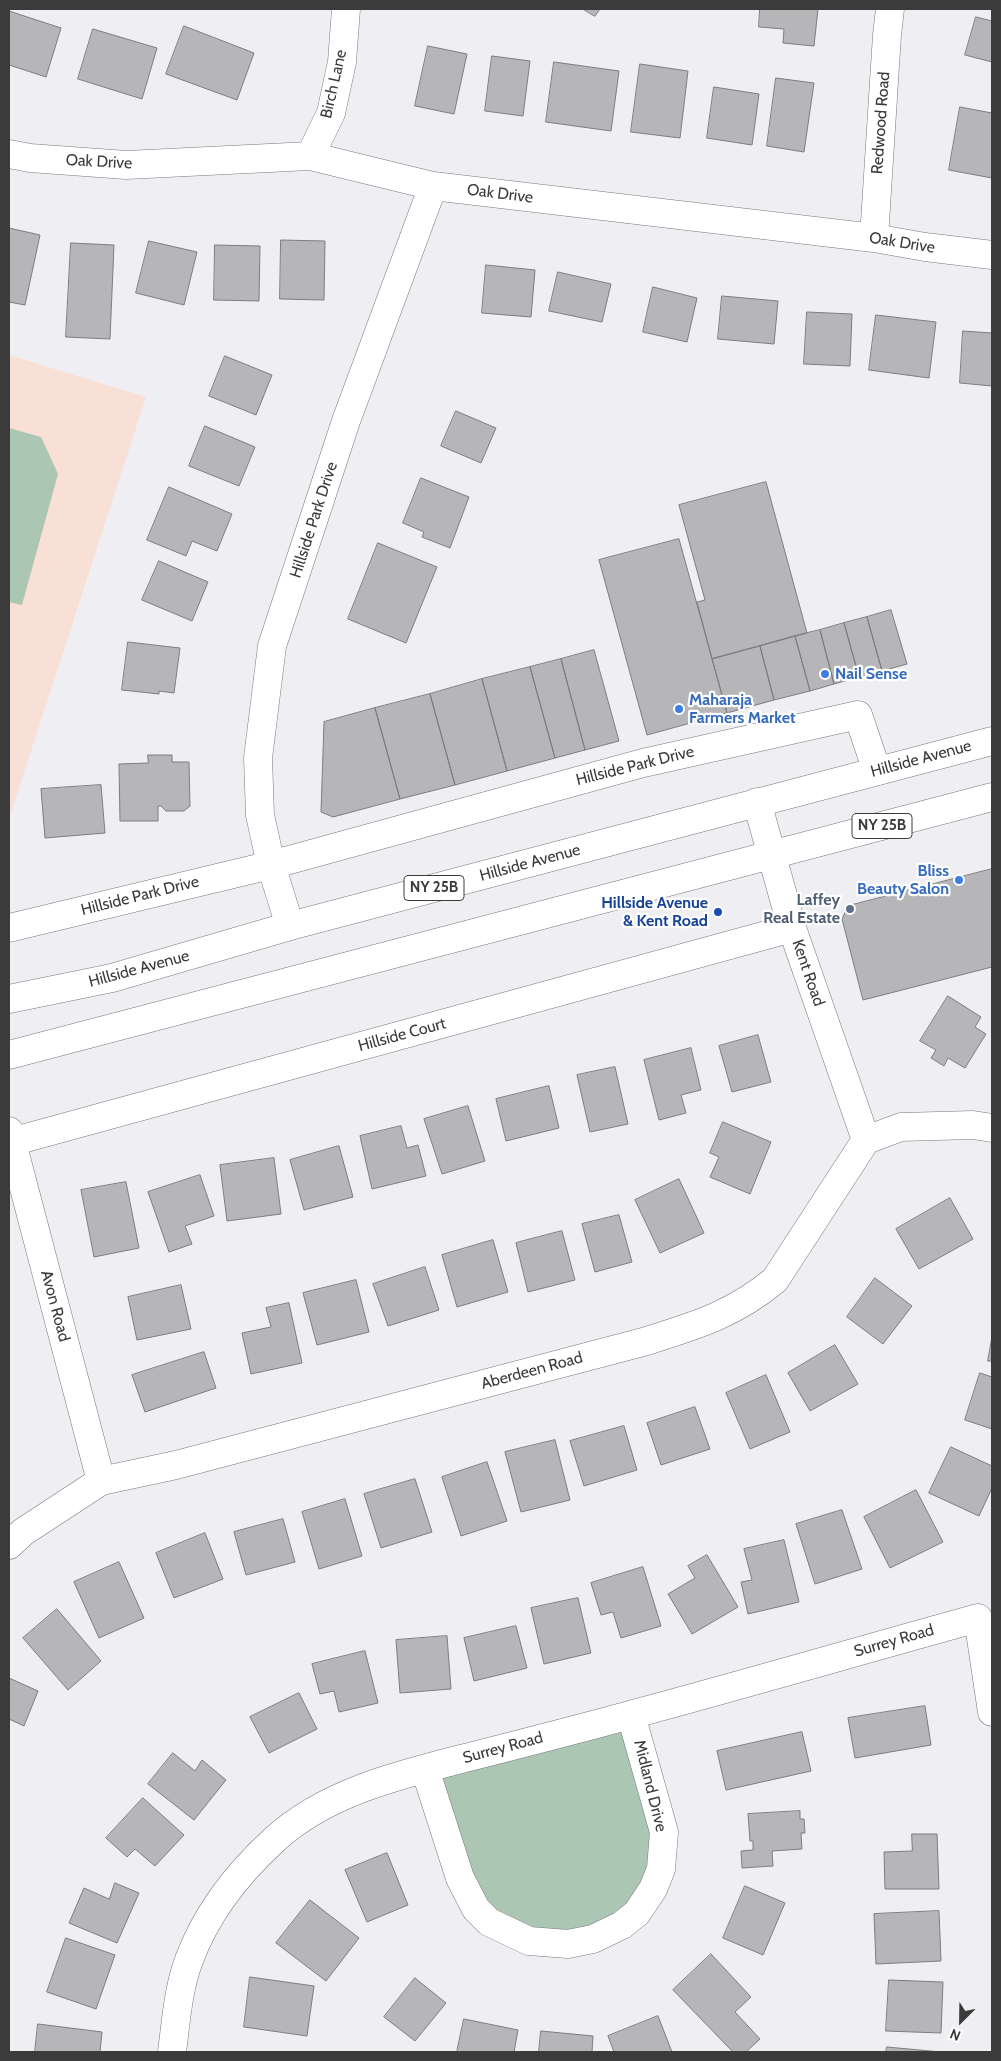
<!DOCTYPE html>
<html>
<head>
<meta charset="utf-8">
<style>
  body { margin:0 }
  #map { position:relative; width:1001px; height:2061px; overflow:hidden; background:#efeff3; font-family:Cabin,sans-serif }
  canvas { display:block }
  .frame { position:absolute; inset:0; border:10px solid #3b3b3c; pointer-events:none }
  .north { position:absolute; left:936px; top:1996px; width:50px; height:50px; -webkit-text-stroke:4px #fff; paint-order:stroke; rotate:203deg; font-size:14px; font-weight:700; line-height:20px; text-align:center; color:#3b3b3c }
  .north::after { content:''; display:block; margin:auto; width:18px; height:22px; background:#3b3b3c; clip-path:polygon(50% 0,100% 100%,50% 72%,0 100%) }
</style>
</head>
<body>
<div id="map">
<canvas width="1001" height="2061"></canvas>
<div class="frame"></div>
<div class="north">N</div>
</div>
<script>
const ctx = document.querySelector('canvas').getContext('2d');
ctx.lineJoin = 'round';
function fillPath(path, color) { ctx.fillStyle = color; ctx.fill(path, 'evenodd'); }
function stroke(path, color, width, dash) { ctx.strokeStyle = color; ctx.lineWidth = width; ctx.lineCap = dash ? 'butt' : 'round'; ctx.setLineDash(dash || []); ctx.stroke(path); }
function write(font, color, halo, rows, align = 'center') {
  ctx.font = font + ' Cabin,sans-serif'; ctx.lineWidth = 4.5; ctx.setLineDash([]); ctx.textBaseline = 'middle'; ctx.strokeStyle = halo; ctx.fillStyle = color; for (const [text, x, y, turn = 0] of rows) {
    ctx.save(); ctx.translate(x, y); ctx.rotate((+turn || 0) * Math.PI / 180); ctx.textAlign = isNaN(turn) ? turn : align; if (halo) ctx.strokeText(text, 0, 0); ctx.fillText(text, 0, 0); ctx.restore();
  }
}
const education = new Path2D(`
  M9 355 146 397 9 819Z`);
const green = new Path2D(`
  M9 428 41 437 58 474 22 605 9 602Z
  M631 1715 661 1869 593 1939 489 1922 425 1769Z`);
const building = new Path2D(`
  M583 9H600L595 16Z
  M760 9H818L814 46 783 43 784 29 759 27Z
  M9 11 61 28 46 77 9 65Z
  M976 17 992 21V62L965 55Z
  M184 26 254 53 237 100 166 74Z
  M93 29 157 48 142 99 78 79Z
  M428 46 467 54 454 114 415 106Z
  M492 56 530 61 523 116 485 111Z
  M554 62 619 71 611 131 546 122Z
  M640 64 688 71 680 138 631 132Z
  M776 78 814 83 804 152 767 146Z
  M714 87 759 94 752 145 707 138Z
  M960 107 992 113V178L949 170Z
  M9 228 40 235 25 305 9 302Z
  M281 240 325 241 324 300 280 299Z
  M149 241 197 252 184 305 136 293Z
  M71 243 114 245 110 339 66 337Z
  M215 245 260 246 259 301 214 300Z
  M486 265 535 270 531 317 482 313Z
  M558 272 611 284 602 322 549 311Z
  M653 287 697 298 687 342 643 332Z
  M722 296 778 301 774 344 718 339Z
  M807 312 852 314 850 366 804 364Z
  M876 315 936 322 929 378 869 370Z
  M963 331 992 333V386L960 383Z
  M225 356 272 375 256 415 209 396Z
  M456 411 496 428 481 463 441 446Z
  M205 426 255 447 239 486 189 466Z
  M421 478 469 497 450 548 422 537 424 532 403 523Z
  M766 482 807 633 712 659 697 602 705 600 679 505Z
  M169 487 232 514 217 551 192 541 186 556 147 540Z
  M679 539 727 713 647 735 599 560Z
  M378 543 437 567 406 643 348 619Z
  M159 561 208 582 192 621 142 600Z
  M891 610 907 664 882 671 867 617Z
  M867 617 882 671 859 677 844 623Z
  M844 623 859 677 834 684 820 630Z
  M820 630 834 684 810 691 795 636Z
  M795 636 810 691 774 700 760 646Z
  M128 642 180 648 174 693 159 691V694L122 690Z
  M760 646 774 700 727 713 712 659Z
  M594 650 619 741 585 750 561 659Z
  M561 659 585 750 555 758 530 667Z
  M530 667 555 758 507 771 482 679Z
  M482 679 507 771 455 785 430 694Z
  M430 694 455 785 400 799 375 708Z
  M375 708 400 799 333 817 321 812 324 722Z
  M148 755H172V762H189L190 806 184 811H166L161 806H158V821H120L119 764 148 763Z
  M101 785 105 833 45 838 41 789Z
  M992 869V967L863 1000 842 919 848 906Z
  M948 996 981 1017 975 1027 986 1034 965 1068 948 1058 944 1066 931 1058 936 1050 920 1041Z
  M758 1035 771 1082 732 1092 719 1046Z
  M691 1048 701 1090 681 1095 686 1113 659 1120 644 1060Z
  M615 1067 628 1124 590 1132 577 1075Z
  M549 1086 559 1128 506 1141 496 1099Z
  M468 1106 485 1161 442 1174 424 1119Z
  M723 1122 771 1142 750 1194 710 1177 719 1157 710 1153Z
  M401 1126 407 1148 418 1145 426 1176 372 1189 360 1136Z
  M339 1146 353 1197 304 1210 290 1160Z
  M274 1158 281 1214 227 1221 220 1165Z
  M200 1175 214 1216 185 1226 192 1244 169 1252 148 1192Z
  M679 1179 704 1233 660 1253 635 1200Z
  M126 1182 139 1248 94 1257 81 1190Z
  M950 1198 973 1239 919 1269 896 1229Z
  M619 1215 632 1262 595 1272 582 1224Z
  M562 1231 575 1280 528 1292 516 1243Z
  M493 1240 508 1292 457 1307 442 1255Z
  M425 1267 439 1310 388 1326 373 1284Z
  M875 1278 912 1306 883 1344 847 1317Z
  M356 1280 369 1332 317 1345 303 1293Z
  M181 1285 191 1329 137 1340 128 1297Z
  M289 1303 302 1363 251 1374 242 1333 271 1327 266 1308Z
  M992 1337V1361H988Z
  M835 1345 858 1384 810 1411 788 1373Z
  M204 1352 216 1388 145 1412 132 1375Z
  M980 1373 992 1377V1429L965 1420Z
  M766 1375 790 1432 750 1449 726 1393Z
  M695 1407 710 1449 661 1465 647 1423Z
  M624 1426 637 1470 584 1486 570 1441Z
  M555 1440 570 1500 521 1512 505 1452Z
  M951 1447 992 1466V1488L979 1516 929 1493Z
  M487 1462 507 1521 461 1536 442 1477Z
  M415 1479 432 1532 381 1548 364 1494Z
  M916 1490 943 1542 890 1568 864 1517Z
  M345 1499 362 1556 319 1569 302 1512Z
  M842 1510 862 1569 815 1584 796 1524Z
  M283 1519 295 1562 246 1575 234 1532Z
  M205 1533 223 1579 174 1598 156 1553Z
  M784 1540 799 1602 748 1614 741 1582 752 1580 744 1549Z
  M707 1555 738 1607 692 1634 668 1594 695 1578 688 1566Z
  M119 1562 144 1618 99 1638 74 1582Z
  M643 1567 661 1626 621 1638 613 1612 601 1615 591 1583Z
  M578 1598 591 1653 544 1664 531 1608Z
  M57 1609 101 1661 68 1690 23 1638Z
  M516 1626 527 1668 474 1681 464 1638Z
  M447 1636 451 1689 400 1693 396 1640Z
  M365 1651 378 1703 339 1712 334 1691 320 1694 312 1664Z
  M9 1678 38 1691 24 1726 9 1719Z
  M299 1693 317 1729 269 1753 250 1717Z
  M925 1706 931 1745 855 1758 848 1718Z
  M802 1732 811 1771 726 1790 717 1751Z
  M173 1753 195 1771 202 1760 226 1780 194 1820 148 1784Z
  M143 1798 184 1835 155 1866 135 1849 127 1857 106 1838Z
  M800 1811V1819H804L805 1833H801L802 1849 772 1851 773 1866 742 1868 741 1851 753 1850V1841H750L748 1814Z
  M912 1834H937L939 1889H885L884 1852 912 1851Z
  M387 1853 408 1905 367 1922 345 1870Z
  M115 1883 139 1893 117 1943 69 1923 84 1888 109 1899Z
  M745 1886 785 1903 763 1955 723 1938Z
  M310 1900 359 1938 326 1981 276 1943Z
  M939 1911 941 1961 876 1964 874 1914Z
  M66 1938 115 1955 96 2009 47 1992Z
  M711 1954 751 1997 735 2012 760 2039 746 2052H733L673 1990Z
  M250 1977 314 1986 307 2036 244 2027Z
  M415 1978 446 2003 415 2041 384 2017Z
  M889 1980 943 1982 941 2033 886 2031Z
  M658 2016 672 2052H614L608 2036Z
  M464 2019 518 2030 514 2052H457Z
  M38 2024 102 2032 100 2052H35Z
  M541 2031 593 2036 592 2052H539Z
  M887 2047 941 2052H886Z`);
const minor = new Path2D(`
  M9 154 30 158 126 165 310 156 433 186 874 238 925 247 992 255
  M310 156 331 113 342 62 346 9
  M874 238 887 35 890 9
  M757 802 792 928 866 1140
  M290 926 271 865 260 815 258 758 272 646 346 421 433 186
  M9 928 271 865 643 763 858 715 877 771
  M9 1131 101 1481
  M11 1142 792 928
  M9 1545 23 1532 101 1481 176 1465 643 1342C694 1326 733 1315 775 1280L866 1140 901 1127 973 1125 992 1128
  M978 1618 992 1712
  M425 1769 460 1878 476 1909 489 1922 529 1941 568 1944 593 1939 622 1925 637 1913 653 1889 661 1869 664 1832 631 1715
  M172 2052C176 2022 178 1989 189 1960 206 1914 238 1873 274 1840 328 1790 407 1773 477 1755 528 1742 579 1729 630 1715 746 1684 862 1650 978 1618`);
const primary = new Path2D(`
  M9 999 112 978 290 926 992 741
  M9 1055 992 797`);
const markers = [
  [825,674,5,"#3f7fe0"],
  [679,709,5,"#3f7fe0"],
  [959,880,5,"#3f7fe0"],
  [850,909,5,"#5c6f8a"],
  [718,912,5,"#1a4fb4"]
];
const shields = [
  [882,826,60],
  [434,888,60]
];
const shieldNames = [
  ["NY 25B",882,826],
  ["NY 25B",434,888]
];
const streetNames = [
  ["Birch Lane",334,84,-77],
  ["Redwood Road",881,123,-86],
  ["Oak Drive",99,162,3],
  ["Oak Drive",500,194,7],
  ["Oak Drive",902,243,9],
  ["Hillside Park Drive",314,520,-72],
  ["Hillside Avenue",921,759,-15],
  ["Hillside Park Drive",635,766,-14],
  ["Hillside Avenue",530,863,-15],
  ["Hillside Park Drive",140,896,-14],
  ["Hillside Avenue",139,969,-15],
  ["Kent Road",808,973,71],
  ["Hillside Court",402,1035,-15],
  ["Avon Road",55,1306,75],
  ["Aberdeen Road",532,1371,-15],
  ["Surrey Road",894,1641,-16],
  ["Surrey Road",503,1748,-15],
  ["Midland Drive",650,1786,76]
];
const shopNames = [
  ["Nail Sense",835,674],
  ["Maharaja",689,700],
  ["Farmers Market",689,718],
  ["Bliss",949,871,"right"],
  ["Beauty Salon",949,889,"right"]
];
const serviceNames = [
  ["Laffey",840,900],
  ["Real Estate",840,918]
];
const transitNames = [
  ["Hillside Avenue",708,903],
  ["& Kent Road",708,921]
];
fillPath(education, '#f8e0d7');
fillPath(green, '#abc6b2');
fillPath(building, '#b6b6b9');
stroke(building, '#7d7d80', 1);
stroke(minor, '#79797c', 29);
stroke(primary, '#79797c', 29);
stroke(minor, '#fff', 28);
stroke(primary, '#fff', 28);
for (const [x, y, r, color] of markers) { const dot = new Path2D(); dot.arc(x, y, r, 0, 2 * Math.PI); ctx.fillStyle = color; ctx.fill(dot); stroke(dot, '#fff', 2); }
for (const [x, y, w] of shields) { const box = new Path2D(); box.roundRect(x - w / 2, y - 12.5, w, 25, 4); ctx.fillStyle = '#fff'; ctx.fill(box); stroke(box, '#3b3b3c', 1); }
write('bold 15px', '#3b3b3c', null, shieldNames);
write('16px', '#3b3b3c', '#fff', streetNames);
write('bold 16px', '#366cbe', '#fff', shopNames, 'left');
write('bold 16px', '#4e5e75', '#fff', serviceNames, 'right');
write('bold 16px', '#164399', '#fff', transitNames, 'right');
</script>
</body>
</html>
